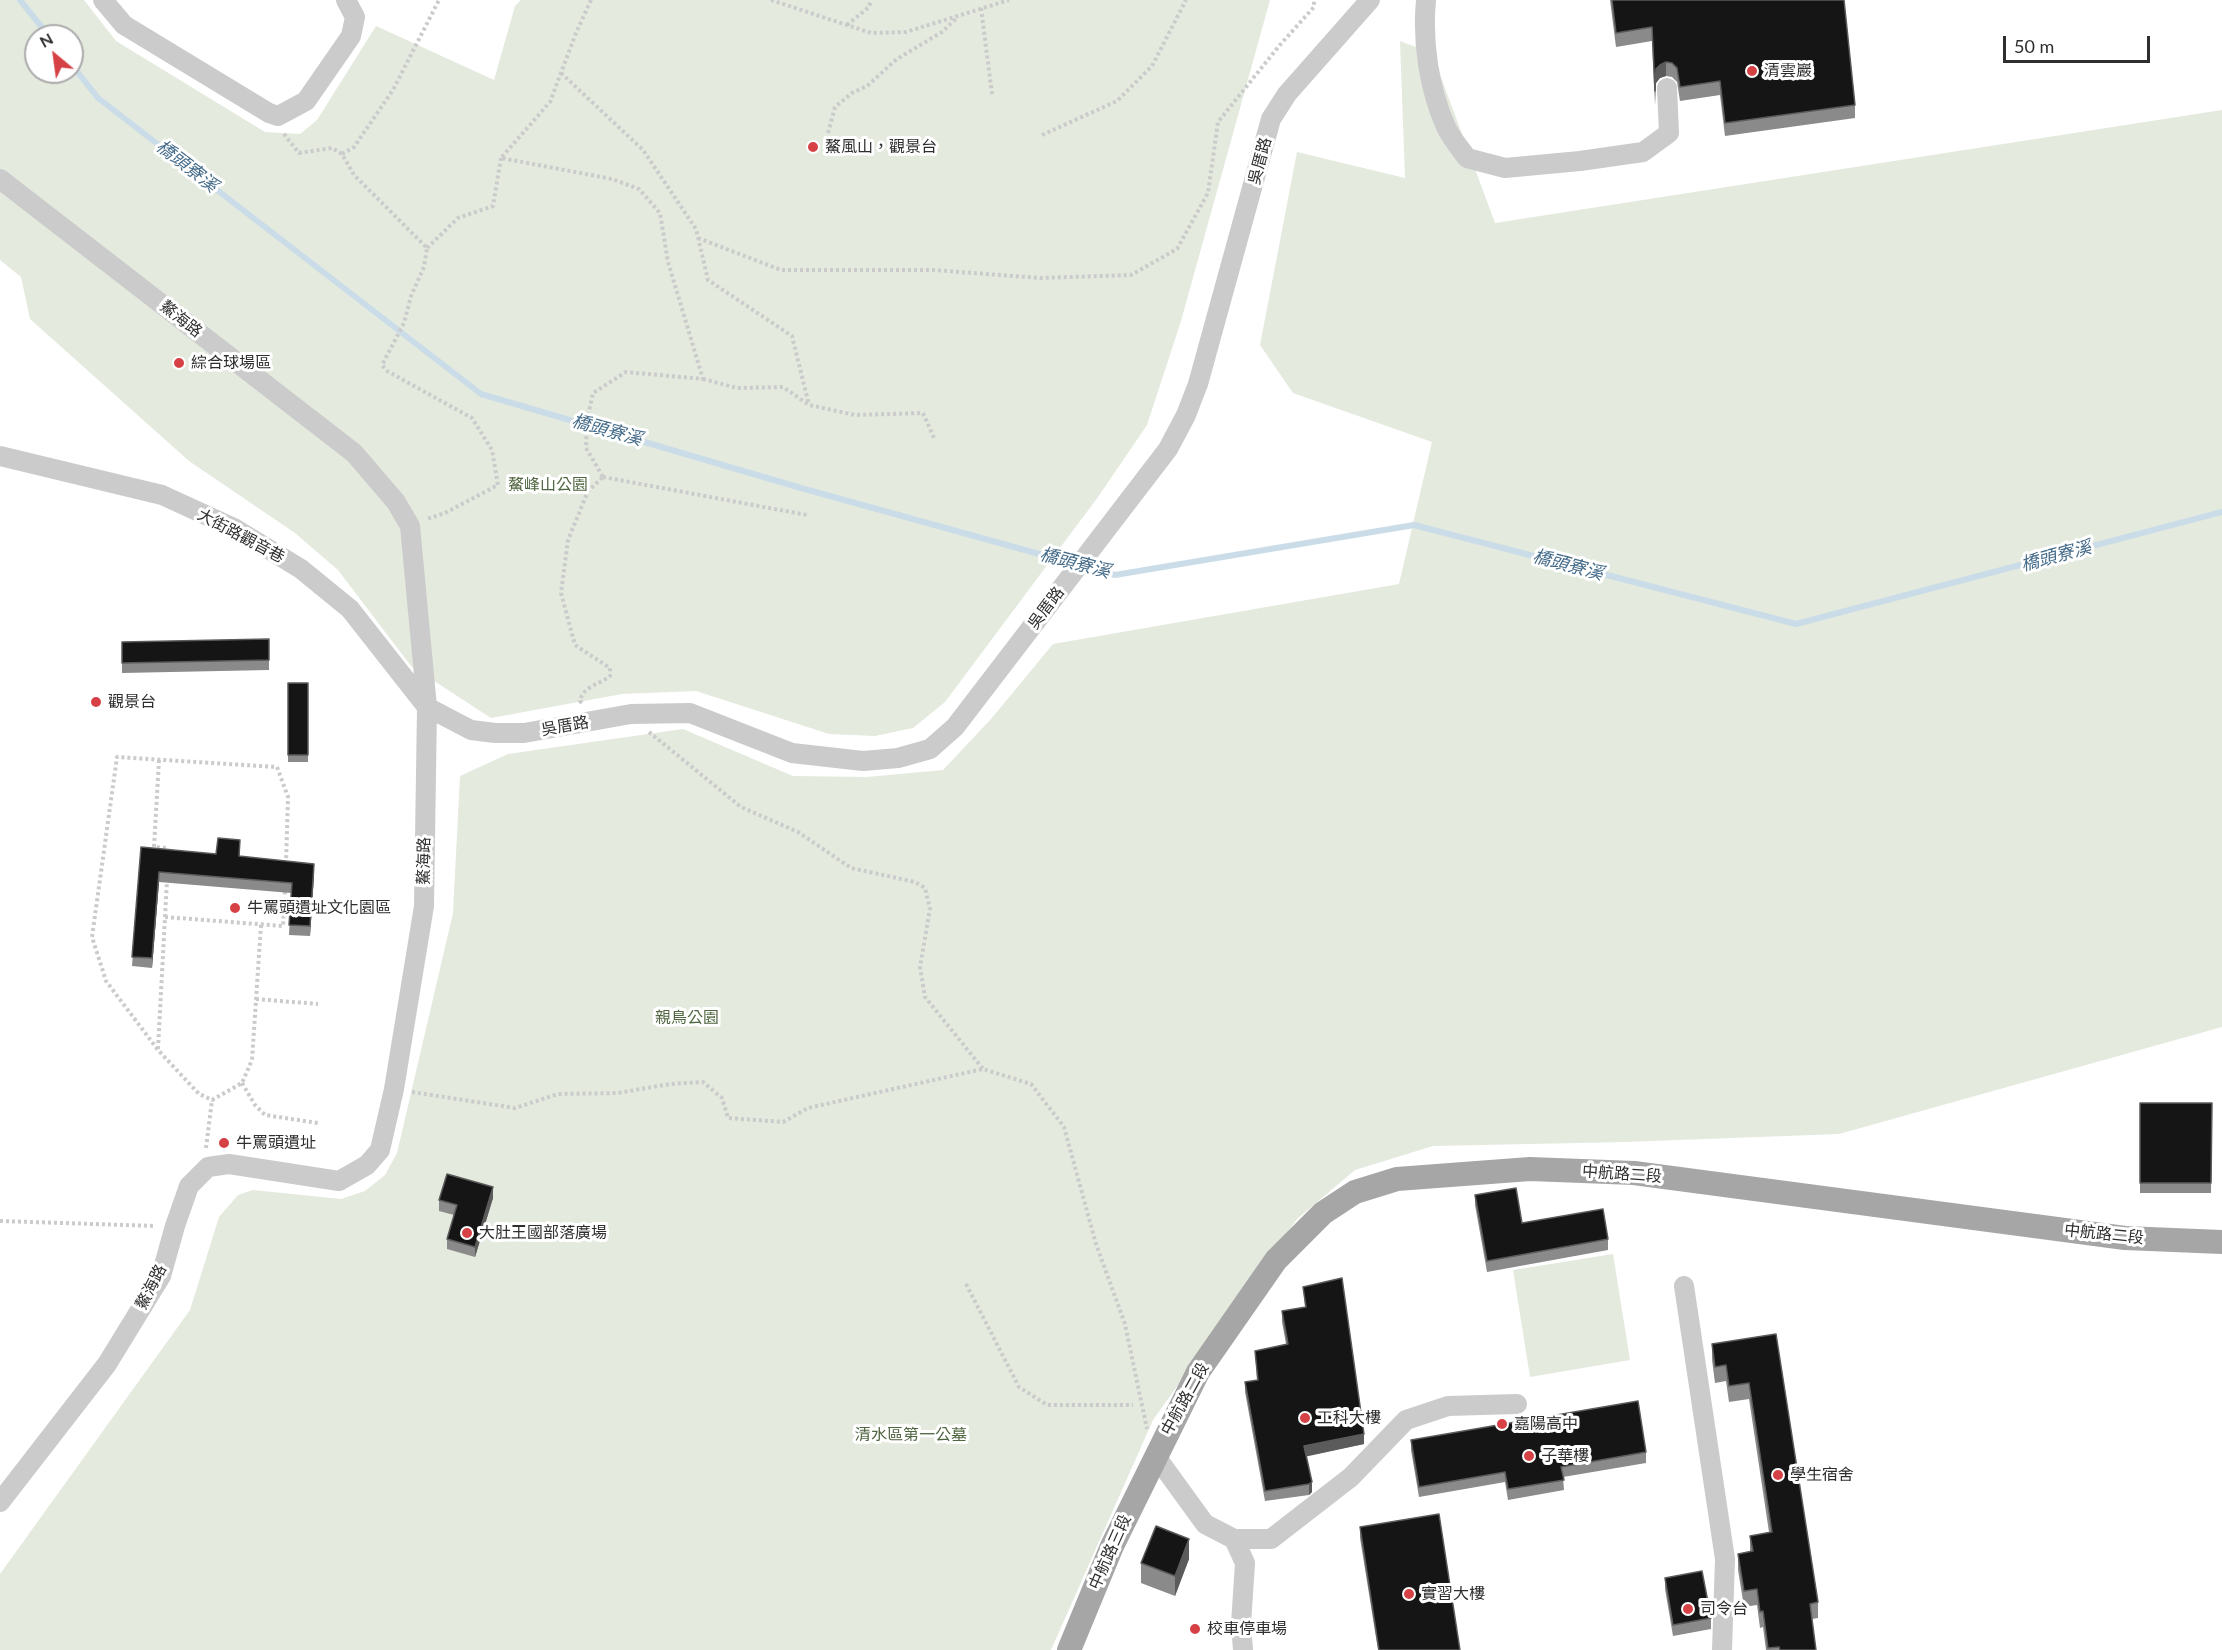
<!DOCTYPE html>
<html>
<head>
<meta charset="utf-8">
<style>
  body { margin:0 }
  #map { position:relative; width:2222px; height:1650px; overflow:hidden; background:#fff; font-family:Lato,sans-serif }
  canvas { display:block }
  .north { position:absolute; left:24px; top:24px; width:60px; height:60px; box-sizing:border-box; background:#fff; border:2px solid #ababab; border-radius:50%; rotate:331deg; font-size:16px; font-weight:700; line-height:24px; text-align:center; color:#2e2e2e }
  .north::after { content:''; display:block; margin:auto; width:21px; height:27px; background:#d54145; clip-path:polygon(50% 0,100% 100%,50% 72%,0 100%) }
  .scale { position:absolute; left:2003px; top:36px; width:147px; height:27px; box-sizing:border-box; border:3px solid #2e2e2e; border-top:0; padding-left:8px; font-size:18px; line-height:21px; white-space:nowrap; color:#2e2e2e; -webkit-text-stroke:4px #fff; paint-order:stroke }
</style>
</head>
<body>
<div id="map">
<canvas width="2222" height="1650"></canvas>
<div class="north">N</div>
<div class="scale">50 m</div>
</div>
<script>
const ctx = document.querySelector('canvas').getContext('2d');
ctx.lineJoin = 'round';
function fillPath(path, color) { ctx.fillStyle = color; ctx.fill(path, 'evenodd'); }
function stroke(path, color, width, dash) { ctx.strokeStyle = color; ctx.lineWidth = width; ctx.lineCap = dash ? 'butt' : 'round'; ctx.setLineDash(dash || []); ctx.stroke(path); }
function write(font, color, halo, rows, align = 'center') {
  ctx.font = font + ' Lato,"Noto Sans TC",sans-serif'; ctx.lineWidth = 6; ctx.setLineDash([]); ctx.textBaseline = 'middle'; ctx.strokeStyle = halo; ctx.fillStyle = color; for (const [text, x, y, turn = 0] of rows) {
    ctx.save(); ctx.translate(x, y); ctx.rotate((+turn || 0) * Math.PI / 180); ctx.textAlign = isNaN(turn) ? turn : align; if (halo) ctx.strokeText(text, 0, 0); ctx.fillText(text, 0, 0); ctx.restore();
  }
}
const green = new Path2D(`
  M0 0H84L116 41 265 132 300 134 317 120 376 26 494 80 515 6 521 0H1270L1181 321 1147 425 1098 497 945 702 913 728 875 736 829 734 696 691 622 694 491 718 411 666 338 570 295 533 189 461 30 319 21 277 0 260ZM36 36H72V72H36Z
  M1400 41 1432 53 1495 223 2222 110V1027L1839 1134 1625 1142 1433 1146 1355 1170 1297 1219 1153 1420 1051 1650H0V1574L190 1310 219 1217 238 1195 253 1190 341 1199 365 1191 385 1175 397 1153 453 913 460 776 508 754 683 729 793 776 867 777 943 770 991 719 1053 644 1399 584 1432 442 1293 393 1260 345 1297 152 1405 178Z
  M1613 1254 1630 1360 1530 1377 1513 1270Z`);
const stream = new Path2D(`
  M20 0 49 36
  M72 65 98 98 481 394 801 488 1115 575 1414 525 1796 624 2222 512`);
const path = new Path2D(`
  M591 0 576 33 550 102 501 158 612 179 639 189 660 213 668 262 703 379 626 372 593 393 587 420 586 448 603 477
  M771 0 871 33 906 32 1009 0
  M981 8 992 94
  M847 25 869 7 871 0
  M561 73 643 150 696 229 708 280 792 336 809 405
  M828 133 835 107 852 93 867 86 897 59 942 32 957 18
  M284 134 299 153 332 148 342 154 354 175 427 248 424 267 411 296 404 323 382 365 387 371 472 418 492 450 498 485 445 513 427 519
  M1042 135 1117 101 1152 66 1186 0
  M342 154 354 147 393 90 439 0
  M698 238 781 270H933L1040 278 1131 275 1177 249 1208 193 1218 122 1279 46 1314 7V0
  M427 248 458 218 493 206 501 158
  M703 379 737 388 783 387 809 405 855 415 923 413 934 438
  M603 477 807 515
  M582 703 580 701C582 687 600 684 610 676V668L575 645 561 593 568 540 588 491 603 477
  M649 732 741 807 798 832 851 868 915 882 925 888 930 909 920 967 925 997 983 1069
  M159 760 154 847 168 848V855
  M165 917 283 926 285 890
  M261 925 252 1060 242 1083 212 1100 199 1094 158 1050 106 981 92 937 117 757 277 767 288 797 286 864
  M256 999 318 1004
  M158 1049 167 880
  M242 1083 255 1105 265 1115 318 1123
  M412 1092 515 1108 558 1094 618 1093 670 1084 703 1082 722 1098 728 1118 783 1122 808 1108 983 1069 1031 1084 1064 1127 1096 1244 1125 1324 1147 1429
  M206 1148 212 1100
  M0 1221 156 1226
  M966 1284 1019 1387 1047 1405H1133`);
const minor = new Path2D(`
  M103 0 124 25 269 113 278 116 306 101 351 36 355 17 346 0
  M1426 0C1422 42 1429 89 1446 127 1451 138 1460 148 1467 158L1505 168 1580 161 1643 152 1669 133 1667 88
  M0 179 354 453 396 502 410 526 427 707 424 906 394 1089 380 1150 367 1165 339 1181 229 1164 208 1167 189 1186 175 1226 161 1276 107 1364 0 1502
  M0 456 162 495 234 528 301 569 350 609 427 707 471 730 495 733H524L631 714 690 713 792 753 863 761 898 758 930 749 955 727 1168 449 1186 415 1198 384 1271 119 1287 94 1370 0
  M1684 1286 1725 1559 1722 1650
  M1155 1455 1205 1524 1234 1539 1245 1563 1241 1624 1243 1650
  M1234 1539H1271L1351 1477 1406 1420 1448 1406 1517 1404`);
const major = new Path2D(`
  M1069 1650 1112 1546 1198 1372 1276 1260 1323 1213 1355 1192 1397 1179 1530 1169 1634 1173 2125 1238 2222 1242`);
const wall = new Path2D(`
  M1610 0H1844L1855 105V118L1725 136 1720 95 1680 101 1677 82 1672 77 1666 76 1660 78 1656 83 1655 105 1652 41 1616 47Z
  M122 642 269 660V670L122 673Z
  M288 683H308V762H288Z
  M141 847 216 854 240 849V857L314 874 310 936 289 935 291 893 159 882 152 968 132 966Z
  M2140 1103H2212L2211 1193H2140Z
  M1475 1195 1522 1223 1608 1239V1250L1487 1272 1475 1205Z
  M493 1198 475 1257 447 1249V1239L454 1215 439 1211V1200Z
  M1303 1287 1364 1444 1306 1456 1312 1492 1309 1495 1265 1501 1245 1392V1382L1257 1381 1255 1351 1286 1344 1282 1322V1311L1305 1307Z
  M1776 1334 1818 1602V1618L1812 1619 1816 1650H1766L1763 1627 1760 1628 1757 1605 1744 1607 1738 1570V1554L1750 1552V1536L1769 1532 1749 1399 1729 1402 1726 1381 1715 1383 1712 1360V1344Z
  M1411 1440 1646 1452V1463L1563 1477 1564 1490 1508 1500 1505 1482 1419 1497 1411 1450Z
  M1360 1527 1460 1650H1378L1360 1538Z
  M1189 1559 1175 1596 1141 1583V1563Z
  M1665 1578 1711 1618V1629L1673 1636 1665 1589Z`);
const shadedWall = new Path2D(`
  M1666 62V76L1660 78 1656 83 1655 105 1656 69 1660 65Z
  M314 864V874L310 936V926Z
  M159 872V882L152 968V958Z
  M493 1187V1198L475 1257V1247Z
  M1364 1434V1444L1304 1457V1446Z
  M1312 1482V1492L1309 1495V1484Z
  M1189 1539V1559L1175 1596V1576Z`);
const building = new Path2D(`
  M1612 0H1844L1855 105 1725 123 1720 81 1680 87 1677 68 1672 63 1666 62 1660 65 1656 69 1655 91 1652 27 1616 33Z
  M269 639V660L122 663V642Z
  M288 683H308V755H288Z
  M218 838 240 840 239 856 314 864 310 926 289 925 292 883 159 872 152 958 132 957 141 847 216 854Z
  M2140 1103H2212L2211 1183H2140Z
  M447 1174 493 1187 475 1247 447 1239 457 1205 439 1200Z
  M1516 1188 1522 1223 1603 1209 1608 1239 1487 1261 1475 1195Z
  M1342 1278 1364 1434 1304 1446 1312 1482 1309 1484 1265 1491 1245 1382 1258 1380 1255 1351 1288 1344 1282 1311 1306 1307 1303 1287Z
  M1776 1334 1818 1602 1810 1604 1816 1650H1780L1779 1647 1768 1648 1763 1611 1760 1612 1757 1589 1744 1591 1738 1554 1753 1551 1750 1536 1772 1532 1749 1383 1729 1386 1726 1365 1715 1367 1712 1344Z
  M1638 1401 1646 1452 1561 1467 1564 1480 1508 1489 1505 1472 1419 1487 1411 1440Z
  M1439 1514 1460 1650H1379L1360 1527Z
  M1156 1526 1189 1539 1175 1576 1141 1563Z
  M1702 1571 1711 1618 1673 1625 1665 1578Z`);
const markers = [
  [1752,71,6,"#d54145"],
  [813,147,6,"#d54145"],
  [179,363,6,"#d54145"],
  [96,702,6,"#d54145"],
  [235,908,6,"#d54145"],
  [224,1143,6,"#d54145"],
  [467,1233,6,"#d54145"],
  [1305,1418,6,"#d54145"],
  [1502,1424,6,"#d54145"],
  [1529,1456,6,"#d54145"],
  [1778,1475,6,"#d54145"],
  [1409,1594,6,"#d54145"],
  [1688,1609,6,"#d54145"],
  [1195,1629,6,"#d54145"]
];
const poiNames = [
  ["清雲巖",1764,71],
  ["鰲風山，觀景台",825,147],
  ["綜合球場區",191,363],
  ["觀景台",108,702],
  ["牛罵頭遺址文化園區",247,908],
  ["牛罵頭遺址",236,1143],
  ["大肚王國部落廣場",479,1233],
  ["工科大樓",1317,1418],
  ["嘉陽高中",1514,1424],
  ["子華樓",1541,1456],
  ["學生宿舍",1790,1475],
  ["實習大樓",1421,1594],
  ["司令台",1700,1609],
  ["校車停車場",1207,1629]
];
const streetNames = [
  ["吳厝路",1260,161,-75],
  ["鰲海路",181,319,38],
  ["大街路觀音巷",241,536,28],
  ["吳厝路",1046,608,-53],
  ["吳厝路",565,726,-10],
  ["鰲海路",424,861,-89],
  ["中航路二段",1622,1174,4],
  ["中航路二段",2104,1234,6],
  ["鰲海路",151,1287,-63],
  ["中航路二段",1185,1399,-61],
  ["中航路三段",1110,1552,-66]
];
const parkNames = [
  ["鰲峰山公園",548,485],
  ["親鳥公園",687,1018],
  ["清水區第一公墓",911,1435]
];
const waterNames = [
  ["橋頭寮溪",187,166,38],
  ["橋頭寮溪",607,430,16],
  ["橋頭寮溪",2056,556,-15],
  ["橋頭寮溪",1075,563,15],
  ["橋頭寮溪",1568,565,15]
];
fillPath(green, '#e4eade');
stroke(stream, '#cbdce9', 6);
stroke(path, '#cbcbcb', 4, [3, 3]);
stroke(minor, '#cbcbcb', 20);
stroke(major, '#a6a6a6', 24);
fillPath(wall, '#8a8a8a');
fillPath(shadedWall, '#5b5b5b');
fillPath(building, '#151515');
stroke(building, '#5b5b5b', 1.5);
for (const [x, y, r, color] of markers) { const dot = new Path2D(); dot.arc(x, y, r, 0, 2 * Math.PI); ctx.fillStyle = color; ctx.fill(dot); stroke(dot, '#fff', 2); }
write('16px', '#2e2e2e', '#fff', poiNames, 'left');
write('16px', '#2e2e2e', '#fff', streetNames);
write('16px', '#506640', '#fff', parkNames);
write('italic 18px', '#446b89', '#fff', waterNames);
</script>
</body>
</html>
